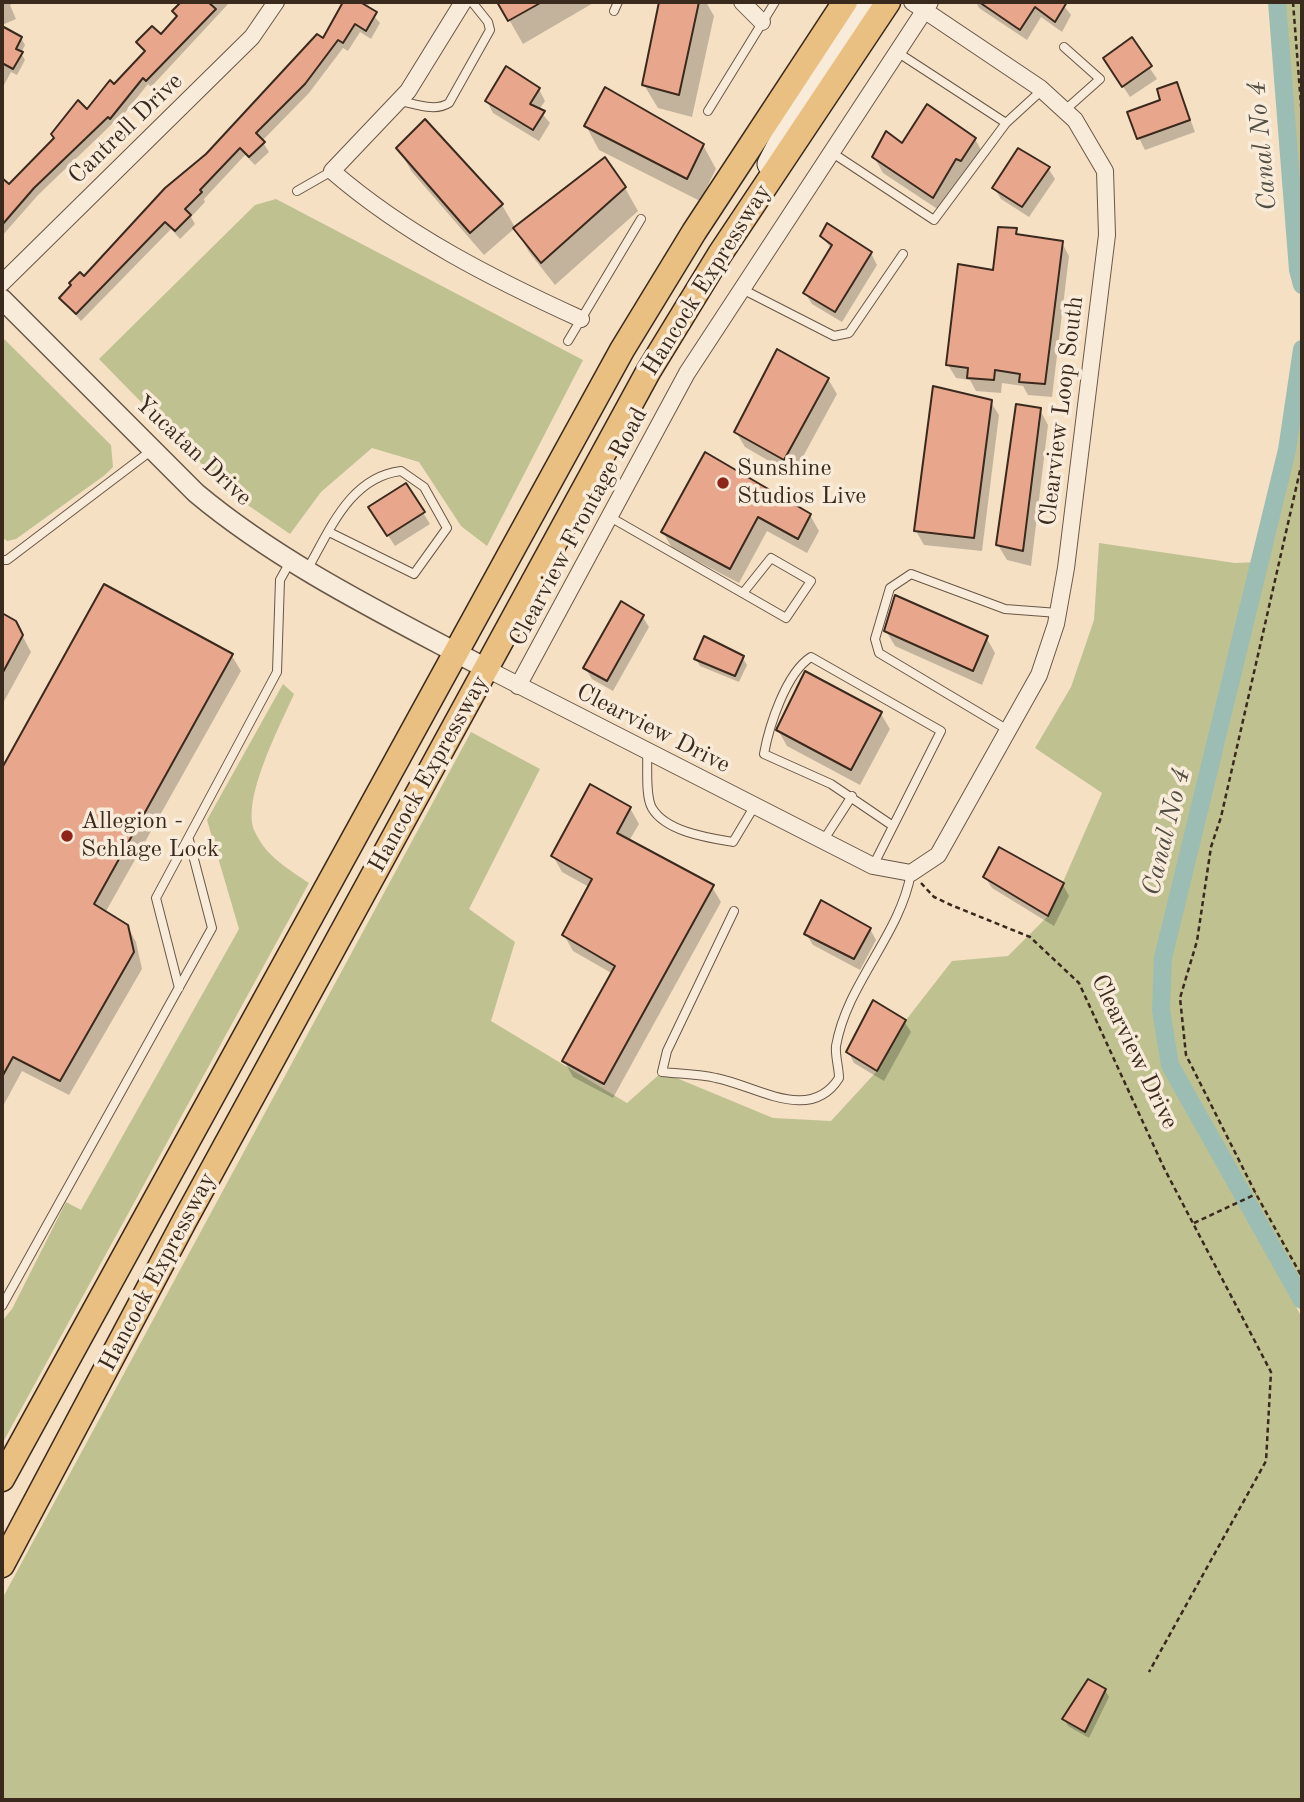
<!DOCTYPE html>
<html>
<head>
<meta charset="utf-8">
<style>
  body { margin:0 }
  #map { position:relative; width:1304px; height:1802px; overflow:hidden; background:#f5e0c4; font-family:"Old Standard TT",serif }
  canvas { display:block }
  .frame { position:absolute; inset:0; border:4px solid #3a291d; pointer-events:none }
</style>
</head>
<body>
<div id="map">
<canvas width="1304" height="1802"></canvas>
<div class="frame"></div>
</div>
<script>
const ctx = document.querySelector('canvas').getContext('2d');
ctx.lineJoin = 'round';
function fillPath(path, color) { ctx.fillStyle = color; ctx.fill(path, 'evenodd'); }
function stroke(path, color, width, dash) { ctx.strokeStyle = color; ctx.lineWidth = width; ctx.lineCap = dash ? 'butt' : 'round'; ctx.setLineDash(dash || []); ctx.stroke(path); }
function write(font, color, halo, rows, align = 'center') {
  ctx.font = font + ' "Old Standard TT",serif'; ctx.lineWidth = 7; ctx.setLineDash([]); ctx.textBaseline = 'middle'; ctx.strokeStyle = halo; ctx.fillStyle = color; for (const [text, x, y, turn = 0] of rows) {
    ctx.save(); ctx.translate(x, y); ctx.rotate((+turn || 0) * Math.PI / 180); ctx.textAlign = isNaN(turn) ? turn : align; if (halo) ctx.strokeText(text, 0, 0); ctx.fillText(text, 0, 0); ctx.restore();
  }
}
const green = new Path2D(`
  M1279 2H1302V285L1298 270Z
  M276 199 583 360 487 546 461 526 419 462 372 448 321 492 290 534 230 493 99 359 255 205Z
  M2 337 111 445 113 467 105 475 16 539 7 541 2 537Z
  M1302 349V1300L1185 1094 1302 1318V1800H2V1599L471 732 540 769 469 909 515 942 491 1021 627 1103 662 1072 773 1118 831 1121 877 1071 906 1020 952 961 1008 956 1048 916 1102 793 1035 748 1071 687 1094 620 1099 543 1235 563 1258 562Z
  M283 684 294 694C281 724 240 801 255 832 266 856 288 869 309 883L2 1444V1321L12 1309 66 1202 81 1210 239 929 207 820Z`);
const shadow = new Path2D(`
  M2 2H16L10 5 16 19 2 25Z
  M183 2H230L151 87 148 84 115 125 113 123 38 195 2 236V185L4 183 9 187 114 86 145 53 138 43 161 37 178 18 174 12Z
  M345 2H370L367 8 380 23 371 39 360 32 348 51 343 48 309 93 262 141 269 152 255 165 245 155 204 199 205 202 191 217 195 224 180 239 171 229 81 321 61 298 323 41Z
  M499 2H595L523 44Z
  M661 2H706L714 16 692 117 658 108 644 85Z
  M976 2H1061L1071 15 1062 32 1041 17 1027 40 979 8Z
  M4 29 21 38 25 45 21 53 25 60 17 75 11 72 4 85Z
  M1131 40 1157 79 1130 97 1112 70Z
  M1177 84 1195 132 1145 150 1139 138Z
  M539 89 545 101 539 110 550 123 539 141 493 113 487 101Z
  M586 126 703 145 716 169 700 201 599 150Z
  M975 139 984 155 942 212 883 173 874 157 902 146Z
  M398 148 502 205 516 229 625 188 638 211 555 285 529 252 515 228 484 255 412 172Z
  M1048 168 1055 179 1029 217 1001 199 994 188Z
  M1016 230 1020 237 1062 243 1069 256 1052 397 1028 395 1023 386 1002 383 1001 393 976 391 970 380 956 378 948 365Z
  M822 236 871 253 877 265 842 322 812 304 805 293 832 250Z
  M828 379 837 394 793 475 745 447 736 432Z
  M990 401 999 415 982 551 924 545 916 531Z
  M1040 410 1048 425 1031 566 1007 560 998 545Z
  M706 454 810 515 819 531 807 553 767 531 739 583 672 548 663 532Z
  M406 485 430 524 395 546 377 519Z
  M104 586 232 656 241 671 105 913 127 926 136 942 142 969 69 1095 22 1071 2 1108V772Z
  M2 615 15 622 31 652 2 705Z
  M642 616 649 627 613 691 592 679 585 668Z
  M886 631 986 637 995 653 982 685 895 646Z
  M742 657 747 665 739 682 700 666 696 659Z
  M881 714 890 729 860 785 787 746 778 730Z
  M630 808 639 824 629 841 712 887 721 902 613 1098 573 1077 564 1061 613 974 573 951 564 935 589 887 562 872 553 856Z
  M985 877 1063 885 1069 896 1054 926 992 888Z
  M870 929 876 940 860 970 813 945 806 934Z
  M904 1021 911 1032 884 1081 854 1063 848 1051Z
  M1105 1690 1109 1697 1089 1738 1068 1726 1064 1719Z`);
const canal = new Path2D(`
  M1277 2 1298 270 1302 285
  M1302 349 1287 450 1163 958 1161 1010 1170 1065 1302 1300`);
const building = new Path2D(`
  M181 2H208L216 9 146 81 143 78 110 119 108 117 34 188 2 225V178L9 184 54 138 51 134 78 100 87 109 110 80 114 84 145 51 136 42 152 26 161 34 177 16 172 11Z
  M343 2H360L377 12 366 31 355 24 343 43 338 40 305 84 256 133 265 142 249 157 240 148 200 190 202 192 185 209 191 215 175 231 165 222 76 314 59 298 71 285 69 283 80 272 84 276 165 188 206 154 317 34 323 38Z
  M497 2H542L508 21Z
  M659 2H699L679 95 642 85Z
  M979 2H1067L1055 22 1035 7 1020 30Z
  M2 26 22 37 16 49 23 52 13 69 2 63Z
  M1132 37 1152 66 1122 87 1103 58Z
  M506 66 540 88 530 104 545 111 533 130 485 101Z
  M1177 82 1190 120 1137 139 1127 112 1160 100 1157 89Z
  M605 87 704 144 687 179 584 126Z
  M927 104 976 138 961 161 956 159 933 198 872 157 886 131 902 143Z
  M425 119 503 204 470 233 396 148Z
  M1018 148 1050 167 1022 207 992 188Z
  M605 157 626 187 541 263 513 228Z
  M827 223 872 252 835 312 803 293 832 245 820 236Z
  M998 227 1017 228 1016 234 1063 241 1045 384 1019 382 1020 374 995 370 994 380 967 378 968 368 946 365 958 264 993 270Z
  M777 349 829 378 784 460 734 432Z
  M933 386 992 400 974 538 914 531Z
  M1016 404 1041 408 1023 551 996 545Z
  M705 452 811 514 798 539 758 517 730 569 661 532Z
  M406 483 425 512 387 536 368 507Z
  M104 584 233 654 94 904 128 925 134 952 60 1081 13 1057 2 1077V768Z
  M895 595 988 636 973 671 884 631Z
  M621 601 644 615 607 681 583 668Z
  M2 613 16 621 23 635 2 674Z
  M704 636 744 656 735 676 694 659Z
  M805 671 882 712 851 770 776 730Z
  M590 784 631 807 617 833 714 885 604 1084 562 1061 615 966 562 935 592 879 551 856Z
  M999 847 1064 883 1048 916 983 877Z
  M821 900 871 928 854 959 804 934Z
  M873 1000 906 1020 877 1071 846 1052Z
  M1088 1679 1106 1689 1085 1732 1062 1719Z`);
const path = new Path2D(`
  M1293 2 1302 118
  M1302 462 1221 817 1211 847 1197 941 1180 998 1186 1055 1256 1194 1302 1277
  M921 883 934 897 951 905 1030 937 1079 983 1164 1168 1271 1372 1266 1461 1149 1672
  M1194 1223 1256 1194`);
const service = new Path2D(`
  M614 11 618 2
  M1064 47 1100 79 1064 111
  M897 52 1006 123 1042 90
  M400 101C416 104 435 112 449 103L490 30 488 22 472 2
  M708 111 775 2
  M831 152 934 220 1006 123
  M297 191 332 171
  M742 289 834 336 849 333 903 254
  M568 341 641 219
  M610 517 786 618 811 581 771 558 743 593
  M2 560H7L152 450
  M307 570C330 530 350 477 401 471L424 487 447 528 414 574 329 532
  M1008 730 879 653 875 639 890 588 911 574 1005 609 1058 613
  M647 753C648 768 645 796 652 808 666 832 709 838 733 842L754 807
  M823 841 852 796
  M873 866 941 731 811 657C786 673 769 726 764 754L831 784 893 826
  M734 911 667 1051 662 1072C680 1074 699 1074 716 1078 757 1086 810 1124 839 1078 839 1068 835 1056 836 1046 847 983 900 935 911 873
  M179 988 156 898 277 672 280 580 291 560
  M2 1306 212 928 189 840`);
const minor = new Path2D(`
  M463 2 408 91 332 171C406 235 493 279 581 319
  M742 2 762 22
  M2 283 252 37 276 2
  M487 669 873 866 911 873 938 855 1039 675 1056 624 1066 568 1107 235 1105 171 1075 120 1040 88 912 2
  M518 686 687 373 930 2`);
const tertiary = new Path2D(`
  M2 299 196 493C282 565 388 616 487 669`);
const secondary = new Path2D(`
  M769 164 800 104 864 2`);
const primary = new Path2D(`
  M2 1479 622 350 694 232 845 2
  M2 1565 186 1218 648 372 720 254 888 2`);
const markers = [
  [723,483,7,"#8f2418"],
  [67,836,7,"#8f2418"]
];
const streetNames = [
  ["Cantrell Drive",126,129,-44],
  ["Hancock Expressway",707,280,-58],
  ["Clearview Loop South",1062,411,-83],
  ["Yucatan Drive",193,451,43],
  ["Clearview Frontage Road",579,527,-62],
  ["Clearview Drive",653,729,27],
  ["Hancock Expressway",429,774,-61],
  ["Clearview Drive",1134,1052,64],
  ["Hancock Expressway",158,1272,-62]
];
const poiNames = [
  ["Sunshine",737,469],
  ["Studios Live",737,497],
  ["Allegion -",81,822],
  ["Schlage Lock",81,850]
];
const waterNames = [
  ["Canal No 4",1263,146,-95],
  ["Canal No 4",1167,832,-76]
];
fillPath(green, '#bfc191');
fillPath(shadow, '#0003');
stroke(canal, '#9cbdb4', 18);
fillPath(building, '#e8a78d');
stroke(building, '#3a291d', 2);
stroke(service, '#695747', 10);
stroke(minor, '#695747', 18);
stroke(tertiary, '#695747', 22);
stroke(secondary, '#3a291d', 25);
stroke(primary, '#3a291d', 27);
stroke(path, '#3a291d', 2.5, [5, 3.5]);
stroke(service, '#f8ebd9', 8);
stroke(minor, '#f8ebd9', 16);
stroke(tertiary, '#f8ebd9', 19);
stroke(secondary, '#f8ebd9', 23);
stroke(primary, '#eac082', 24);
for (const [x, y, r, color] of markers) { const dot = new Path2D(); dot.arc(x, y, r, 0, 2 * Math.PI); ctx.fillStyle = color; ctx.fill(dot); stroke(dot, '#f8ebd9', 2.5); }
write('24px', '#3a291d', '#f8ebd9', streetNames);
write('24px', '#3a291d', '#f8ebd9', poiNames, 'left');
write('italic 26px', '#524e43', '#f8ebd9', waterNames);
</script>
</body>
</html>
